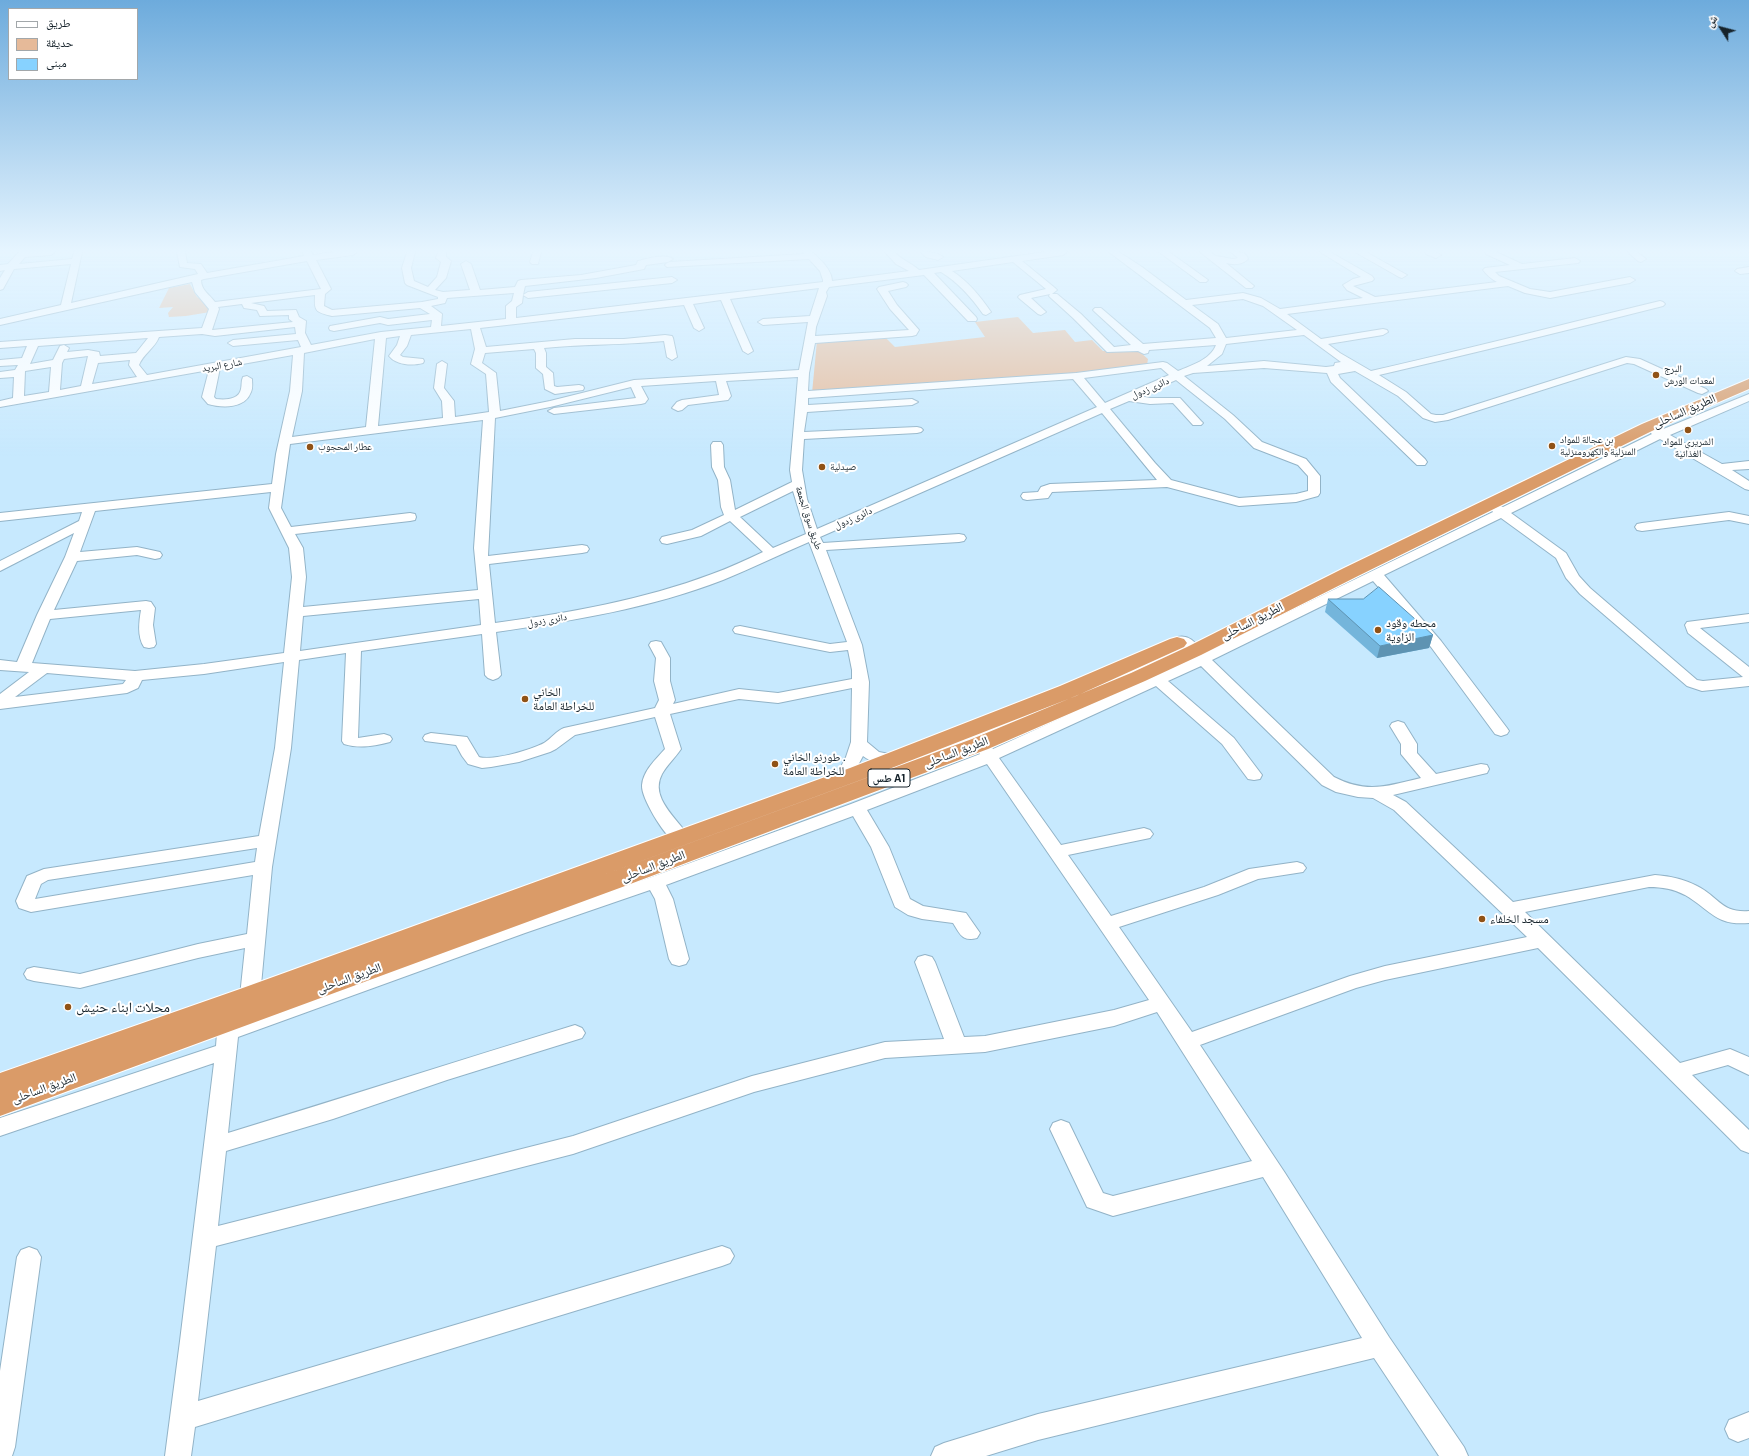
<!DOCTYPE html>
<html>
<head>
<meta charset="utf-8">
<style>
  body { margin:0 }
  #map { position:relative; width:1749px; height:1456px; overflow:hidden; background:#c7e9fe; font-family:Barlow,"Noto Naskh Arabic",sans-serif }
  canvas { display:block }
  .legend { position:absolute; left:8px; top:8px; width:130px; height:72px; box-sizing:border-box; background:#fff; border:1px solid #a2a7aa; margin:0; padding:5px 7px; list-style:none; font-size:12px; color:#16232b }
  .legend li { display:flex; align-items:center; gap:8px; height:20px }
  .legend b { width:20px; border:1px solid #a2a7aa }
  .north { position:absolute; left:1701px; top:8px; width:40px; height:40px; -webkit-text-stroke:3px #fff; paint-order:stroke; rotate:306deg; font-size:11px; font-weight:700; line-height:16px; text-align:center; color:#16232b }
  .north::after { content:''; display:block; margin:auto; width:14px; height:18px; background:#16232b; clip-path:polygon(50% 0,100% 100%,50% 72%,0 100%) }
</style>
</head>
<body>
<div id="map">
<canvas width="1749" height="1456"></canvas>
<ul class="legend">
<li><b style="height:5px;background:#fff"></b>طريق</li>
<li><b style="height:11px;background:#e6ba99"></b>حديقة</li>
<li><b style="height:11px;background:#87d2ff"></b>مبنى</li>
</ul>
<div class="north">ش</div>
</div>
<script>
const ctx = document.querySelector('canvas').getContext('2d');
ctx.lineJoin = 'round';
function fillPath(path, color) { ctx.fillStyle = color; ctx.fill(path, 'evenodd'); }
function stroke(path, color, width, dash) { ctx.strokeStyle = color; ctx.lineWidth = width; ctx.lineCap = dash ? 'butt' : 'round'; ctx.setLineDash(dash || []); ctx.stroke(path); }
function write(font, color, halo, rows, align = 'center') {
  ctx.font = font + ' Barlow,"Noto Naskh Arabic",sans-serif'; ctx.lineWidth = 4; ctx.setLineDash([]); ctx.textBaseline = 'middle'; ctx.strokeStyle = halo; ctx.fillStyle = color; for (const [text, x, y, turn = 0] of rows) {
    ctx.save(); ctx.translate(x, y); ctx.rotate((+turn || 0) * Math.PI / 180); ctx.textAlign = isNaN(turn) ? turn : align; if (halo) ctx.strokeText(text, 0, 0); ctx.fillText(text, 0, 0); ctx.restore();
  }
}
const green = new Path2D(`
  M190 284 197 297 210 304V312L186 316 169 317 168 313 173 307 159 308 169 288Z
  M1018 317 1033 333 1065 330 1075 342 1092 340 1103 351 1121 350 1140 352 1148 359 1147 365 1056 376 812 393 817 341 885 337 895 347 985 337 975 322Z`);
const minor = new Path2D(`
  M19 252H55L51 255 25 257 19 264 72 259 74 252H82L71 303 198 274 195 269 180 267 177 252H185L187 263 201 264 207 273 304 256 303 252H311L313 255 334 252H357L353 255 316 260 331 289 325 294 324 306 332 310 422 302 438 299V297L407 285 405 283 402 268 407 252H415L411 268 414 281 428 287 437 277 441 262 436 258 438 252H446V257L451 261 446 278 435 290 443 292 470 290 461 264 466 261 471 264 480 290 515 287 518 281 521 280 581 275 636 265 638 261C646 259 666 253 673 259L668 262 646 265 644 269 596 278 525 286 523 295 528 292 672 277 677 280 672 283 528 298 523 295 522 303 516 307V318L823 282V280L820 271 809 259 667 267 665 265 667 263 670 262 804 254 803 252H812C820 259 832 270 832 281L909 271 896 264 885 252H894C902 260 911 263 919 270L1045 252H1067L1063 255 1022 261 1055 288 1057 290 1052 294H1057L1081 314 1114 347 1131 345 1095 312 1093 310 1095 308H1101L1143 344 1216 338 1210 328 1109 252H1119L1142 267 1186 300 1243 293 1261 298 1280 309 1363 298 1347 290 1343 285 1353 279 1361 277 1320 252H1330L1372 276 1374 279 1372 281 1353 286 1375 297 1497 282C1491 279 1487 275 1483 270L1485 268 1510 265 1486 254 1485 252H1496L1522 264 1575 258 1580 261 1578 263 1495 272 1499 276 1530 289 1550 292 1630 277 1635 280 1630 283 1550 298 1525 293 1508 286 1287 314 1321 339 1383 329 1387 330 1388 332 1383 335 1328 344 1340 353 1371 371C1468 349 1564 324 1660 301L1663 302 1665 304 1663 306C1569 330 1474 353 1379 375L1406 392 1431 414 1436 415H1443L1626 357 1640 359 1706 389 1708 391 1702 394 1698 393 1634 364 1627 363 1448 420 1435 422 1423 418 1398 396 1355 371 1338 374 1340 378 1425 459 1427 462 1425 465H1417L1331 382 1327 373 1264 368 1193 373 1184 376 1233 415 1262 442 1306 459 1320 476V493L1318 496 1296 502 1239 506 1167 487 1052 492 1048 498 1027 500 1023 499 1021 496 1023 493 1038 492 1041 487 1050 484 1157 480 1102 413 820 537 823 543 959 534 964 535 966 538 964 541 959 542 826 550 862 645 869 682 867 742 879 752 899 756 901 760 899 764C887 766 872 763 863 756L849 782 843 783 837 782 835 778 846 757 851 742 852 688 778 703 739 699 670 714 681 749C675 758 667 765 662 774 649 798 678 819 689 837L686 841C682 842 678 844 674 841 664 835 641 798 642 785 643 771 656 759 665 749L655 717 575 735 556 749 550 752 519 762 491 767 482 768 468 764 462 756 456 745 425 741 423 738 425 735 431 733 467 737 479 757C493 761 531 750 544 743 552 738 556 731 564 728L655 708 659 700 654 681 656 658 649 645 651 642 656 641 661 642 670 658V681L675 700 673 704 739 689 778 693 852 679V670L848 650 830 652 735 633 733 630 735 627 740 626 830 644 847 642 809 542C781 554 752 568 723 580 651 608 572 621 496 632L501 675 498 678 493 680 488 678 485 675 482 634 361 651 358 738 384 734 390 736 392 739 390 742C374 746 360 749 344 744L342 741 346 653 299 660 291 748 272 867 260 996 257 1001 250 1003 243 1001 240 996 245 948 198 958 80 988 34 981 27 979 24 974 27 969 34 967 80 974 198 944 247 934 253 875 31 912 19 908 16 901 27 876 44 869 259 836 275 748 284 662 204 674 142 680 138 688 127 693 0 709V694L29 672 0 670V660L17 662 37 615 65 557 74 533 0 571V561L79 521 82 512 0 521V513L272 484 276 454 290 391 293 355 220 368 214 397 216 399C225 400 239 400 241 389 242 385 241 381 243 377L247 376 252 379C252 383 253 388 251 392 245 409 222 408 208 404L202 397 209 370 0 407V401L13 398 14 377 0 378V372L15 370 18 365 0 366V360L22 358 27 346 0 348V342L202 328 209 309 195 292 192 282 0 325V319L61 305 71 264 14 269 3 289 0 290V278L5 270 0 271V265L8 264ZM307 261 321 289 215 302C209 294 201 290 201 280L204 279ZM1013 262 1046 289 1020 295 1018 297 1020 299 1038 314 1041 315 1046 312 1031 298 1050 294 1049 296 1051 298 1073 318 1107 352 1138 351 1144 354 1148 353 1149 350 1216 345C1210 360 1192 365 1178 371L1167 363 1163 362 1076 373 808 391 809 373 815 343 912 336 916 335 919 330 897 305 888 291 906 287 908 285 906 283 903 282 879 287 877 289 890 309 909 330 815 336 816 327 827 296 826 292 829 287 924 275 968 321H976L977 319 976 317 934 273 941 272C959 283 971 297 983 314L986 315 991 312C980 296 968 281 952 271ZM819 288 810 316 763 319 758 322 763 325 808 322 799 370 634 380 550 401 500 411 496 373 482 363 485 353 534 349 536 353V368L543 374 545 389 555 394 583 390 584 388 583 386 579 385 557 387 554 386 553 373 546 367V353L544 348C584 344 624 345 664 341L667 357 672 360 677 357 673 338 672 336 665 335 624 339H575L486 347 480 328 684 305 694 328 699 331 704 328 693 304 721 300 743 351 748 354 753 351 730 299ZM514 293 512 301 506 306V319L441 326 442 314 431 306 445 303 447 298ZM315 295C314 312 316 312 332 316L420 308 430 314 388 319 380 317 330 326 329 328 330 330 334 331 380 323 388 325 432 320 431 327 381 332 311 345 305 333 306 321 299 317 296 310 267 311 264 306 251 303ZM1243 299 1263 306 1297 330 1226 338 1218 324 1192 305ZM242 304 244 308 257 310 260 316 289 315V319L293 322 212 330 219 309 218 307ZM295 327 296 334 233 340 228 343 233 346 298 340 301 347 147 375 139 365C143 354 155 348 159 337L202 334 215 336ZM471 329 475 349 471 364 486 374 489 412 455 417 454 401 444 388 447 364 442 361 437 364 434 388 442 401 443 418 378 426 386 338 400 336 397 345 389 356C396 365 412 366 423 363L424 361 423 359 403 357 400 355 407 346 411 335ZM1304 335 1341 362 1335 363 1334 366 1326 367 1264 361 1207 366 1222 354 1226 344ZM148 338 136 353 100 356 99 352 88 350 67 352 69 348 64 345 60 346 53 360 30 364 38 346ZM375 339 366 427 292 437 302 391 304 353ZM88 356 81 386 60 390 62 363 64 359ZM130 360 129 365 137 377 92 384 98 363ZM51 367 49 392 24 396 25 371ZM1161 368 1169 375 1105 403 1084 378ZM798 377 790 470 792 482 735 510 730 480 724 467 723 445 721 442H713L711 445 712 467 718 480 721 507 724 515 692 530 662 537 660 540 662 543 667 544 701 536 730 521 763 552C746 560 729 568 712 574 643 600 569 613 495 623L489 564 582 553 587 552 589 549 587 546 582 545 488 556 495 418 550 407 631 387 636 398 554 408 548 411 554 414 641 404 645 403 648 399 641 386 716 381 719 395 682 400 677 402 672 408 678 411 682 410 688 405 728 400 731 396 726 381ZM1073 379 1097 407 817 529 807 499 802 470 804 439 917 433 921 432 923 430 921 428 917 427 804 432 807 412 912 405 918 402 912 399 808 405V398ZM1176 380 1225 419 1254 448 1298 465 1308 476V491L1296 494 1239 498 1171 480 1155 463 1110 409 1129 401 1150 404 1173 403 1193 425H1201L1203 423 1201 421 1180 398H1150L1140 396ZM483 420 474 548 478 590 303 607 306 577 303 548 295 534 410 521 415 520 416 517 415 514 410 513 291 527 281 508 290 444ZM793 491 806 534 773 548 740 517ZM271 492 269 508 289 548 292 577 284 653 204 664 135 671 32 663 50 619 141 610C139 621 137 637 144 647L149 648 154 647 156 644 153 625 155 608 151 602 146 601 54 610 77 561 137 555 155 559 160 558 162 555 160 552 137 547 80 552 95 511ZM479 599 481 625 300 651 303 616ZM47 673 126 680 123 684 15 697ZM257 848 255 862 35 899 41 884 48 880Z
  M533 252H541L538 264H532L530 262Z
  M921 252C928 252 937 252 943 257L938 260 926 257Z
  M1159 252H1169L1208 280 1206 282H1200Z
  M1200 252H1210L1216 256 1233 259 1238 258 1231 252C1237 252 1246 251 1248 259 1242 265 1234 265 1226 263L1254 286 1252 288H1246Z
  M1355 252H1366L1407 275 1402 278 1399 277Z
  M1425 252H1436L1441 255 1436 258 1426 254Z
  M1628 252H1637L1646 259 1641 262 1638 261Z
  M1749 267V273L1740 274 1735 271 1737 269Z
  M1749 394V401L1670 435 1722 464 1749 461V469L1732 470 1749 481V490L1745 489 1660 439 1511 513 1566 553 1579 576 1590 588 1697 680 1703 681 1743 677 1688 633 1685 625 1687 622 1749 614V622L1700 628 1749 667V686L1702 691 1687 686 1580 594 1566 578 1556 558 1501 518 1384 575 1441 641 1507 728 1509 731 1507 734 1501 736 1495 734 1431 647 1373 581 1212 660 1334 777C1367 794 1387 786 1421 778L1401 754V744L1390 726 1392 723 1398 721 1404 723 1417 744V753L1436 774 1481 764 1487 765 1489 769 1487 773 1393 795 1406 802 1513 902 1655 875C1669 876 1684 879 1697 886 1719 897 1721 913 1749 911V923C1715 926 1711 910 1685 895 1674 889 1662 887 1649 887L1525 912 1680 1063 1730 1049 1749 1057V1075L1728 1065 1692 1075 1749 1130V1153L1741 1150 1538 948 1385 980 1356 988 1200 1045 1285 1173 1389 1337 1464 1447 1468 1456H1439L1374 1358 1038 1440 986 1456H931L935 1447 944 1443 1038 1414 1362 1338 1263 1177 1113 1216 1087 1207 1050 1129 1053 1123 1061 1120 1069 1123 1103 1193 1113 1196 1252 1161 1157 1012 1114 1026 985 1052 885 1058 754 1092 573 1154 216 1246 198 1401 722 1246 730 1249 734 1256 730 1263 722 1266 195 1427 191 1456H165L180 1341 214 1063 0 1136V1118L216 1046 217 1033 222 1018 229 1015 236 1018 238 1021 511 923 649 878 851 804 980 754 976 748 978 745 984 743 990 745 993 749 1193 658 1176 640 1178 637C1190 634 1197 645 1204 653L1493 512 1490 508 1491 505 1496 504 1503 507 1652 434 1649 431 1651 429 1655 428 1661 430ZM1201 666 1322 785 1336 792 1358 797 1373 798 1394 810 1527 937 1385 966 1350 976 1192 1032 1119 927 1218 895 1258 879 1303 872 1306 868 1303 864 1297 862 1249 869 1204 887 1111 916 1068 855 1150 838 1153 834 1150 830 1144 828 1061 845 999 758 1156 686 1222 744 1248 779 1254 780 1260 779 1262 775 1234 738 1168 681ZM987 764 1149 1000 1114 1010 985 1036 964 1037 935 962 932 957 925 955 918 957 915 962 944 1039 885 1042 752 1076 573 1136 218 1226 226 1151 333 1119 447 1080 582 1038 585 1033 582 1028 575 1025C459 1060 344 1098 228 1133L238 1037 525 933 650 890 655 899 669 959 672 964 679 966 686 964 689 959 673 899 666 885 853 816 871 847 895 907 908 915 922 919 953 923C960 934 962 942 977 938L980 933 966 913 923 906 910 899 889 847 867 810Z
  M1729 512 1749 516V524L1729 520 1642 531 1637 530 1635 527 1637 524 1642 523Z
  M29 1247 37 1250 41 1257 15 1447 12 1456H0V1371L17 1257 21 1250Z
  M1749 1412V1438L1738 1442 1729 1438 1725 1429 1729 1420Z`);
const highway = new Path2D(`
  M1749 379V389L1654 430 1358 576 1201 655 1145 681 988 749 625 886 0 1116V1073L240 989 850 768 1060 686 1170 639 1177 637 1184 639 1187 643 1184 647 1076 696 866 778 541 898 972 739 1131 673 1187 647 1344 568 1642 424Z`);
const wall = new Path2D(`
  M1328 599 1433 635 1429 648 1377 658 1325 612Z`);
const shadedWall = new Path2D(`
  M1433 635 1429 648 1377 658 1380 646Z`);
const building = new Path2D(`
  M1379 587 1433 635 1380 646 1328 599H1363Z`);
const markers = [
  [1656,375,4,"#905216"],
  [1688,430,4,"#905216"],
  [1552,446,4,"#905216"],
  [310,447,4,"#905216"],
  [822,467,4,"#905216"],
  [1378,630,4,"#905216"],
  [525,699,4,"#905216"],
  [775,764,4,"#905216"],
  [1482,919,4,"#905216"],
  [68,1007,4,"#905216"]
];
const farStreetnames = [
  ["شارع البريد",222,365,-10],
  ["دائرى زدول",1150,388,-23],
  ["طريق سوق الجمعة",809,518,72],
  ["دائرى زدول",853,518,-24],
  ["دائرى زدول",547,620,-10]
];
const farPoinames = [
  ["البرج",1664,369],
  ["لمعدات الورش",1664,381],
  ["بن عجالة للمواد",1560,440],
  ["المنزلية والكهرومنزلية",1560,452],
  ["الشريري للمواد",1688,442,"center"],
  ["الغذائية",1688,454,"center"],
  ["عطار المحجوب",318,447],
  ["صيدلية",830,467]
];
const shields = [
  [889,778,42]
];
const shieldNames = [
  ["طس A1",889,778]
];
const streetNames = [
  ["الطريق الساحلى",1684,411,-24],
  ["الطريق الساحلى",1252,621,-27],
  ["الطريق الساحلى",956,752,-21],
  ["الطريق الساحلى",653,866,-21],
  ["الطريق الساحلى",349,978,-20],
  ["الطريق الساحلى",44,1088,-20]
];
const poiNames = [
  ["محطه وقود",1386,623],
  ["الزاوية",1386,637],
  ["الخاني",533,692],
  ["للخراطة العامة",533,706],
  ["طورنو الخاني .",783,757],
  ["للخراطة العامة",783,771],
  ["مسجد الخلفاء",1490,919]
];
const nearPoinames = [
  ["محلات ابناء حنيش",76,1007]
];
fillPath(green, '#e6ba99');
stroke(minor, '#92b3c7', 2);
stroke(highway, '#fff', 2);
fillPath(minor, '#fff');
fillPath(highway, '#da9b68');
fillPath(wall, '#74b5db');
fillPath(shadedWall, '#5e93b2');
fillPath(building, '#87d2ff');
stroke(building, '#5e93b2', 1);
const sky = ctx.createLinearGradient(0, 0, 0, 456);
sky.addColorStop(0, '#6dabdc');
sky.addColorStop(0.55, '#e6f5ff');
sky.addColorStop(1, '#e6f5ff00');
ctx.fillStyle = sky;
ctx.fillRect(0, 0, 1749, 456);
for (const [x, y, r, color] of markers) { const dot = new Path2D(); dot.arc(x, y, r, 0, 2 * Math.PI); ctx.fillStyle = color; ctx.fill(dot); stroke(dot, '#fff', 1.5); }
write('10px', '#16232b', '#fff', farStreetnames);
write('10px', '#16232b', '#fff', farPoinames, 'left');
for (const [x, y, w] of shields) { const box = new Path2D(); box.roundRect(x - w / 2, y - 9, w, 18, 3); ctx.fillStyle = '#fff'; ctx.fill(box); stroke(box, '#16232b', 1); }
write('bold 11px', '#16232b', null, shieldNames);
write('12px', '#16232b', '#fff', streetNames);
write('12px', '#16232b', '#fff', poiNames, 'left');
write('14px', '#16232b', '#fff', nearPoinames, 'left');
</script>
</body>
</html>
